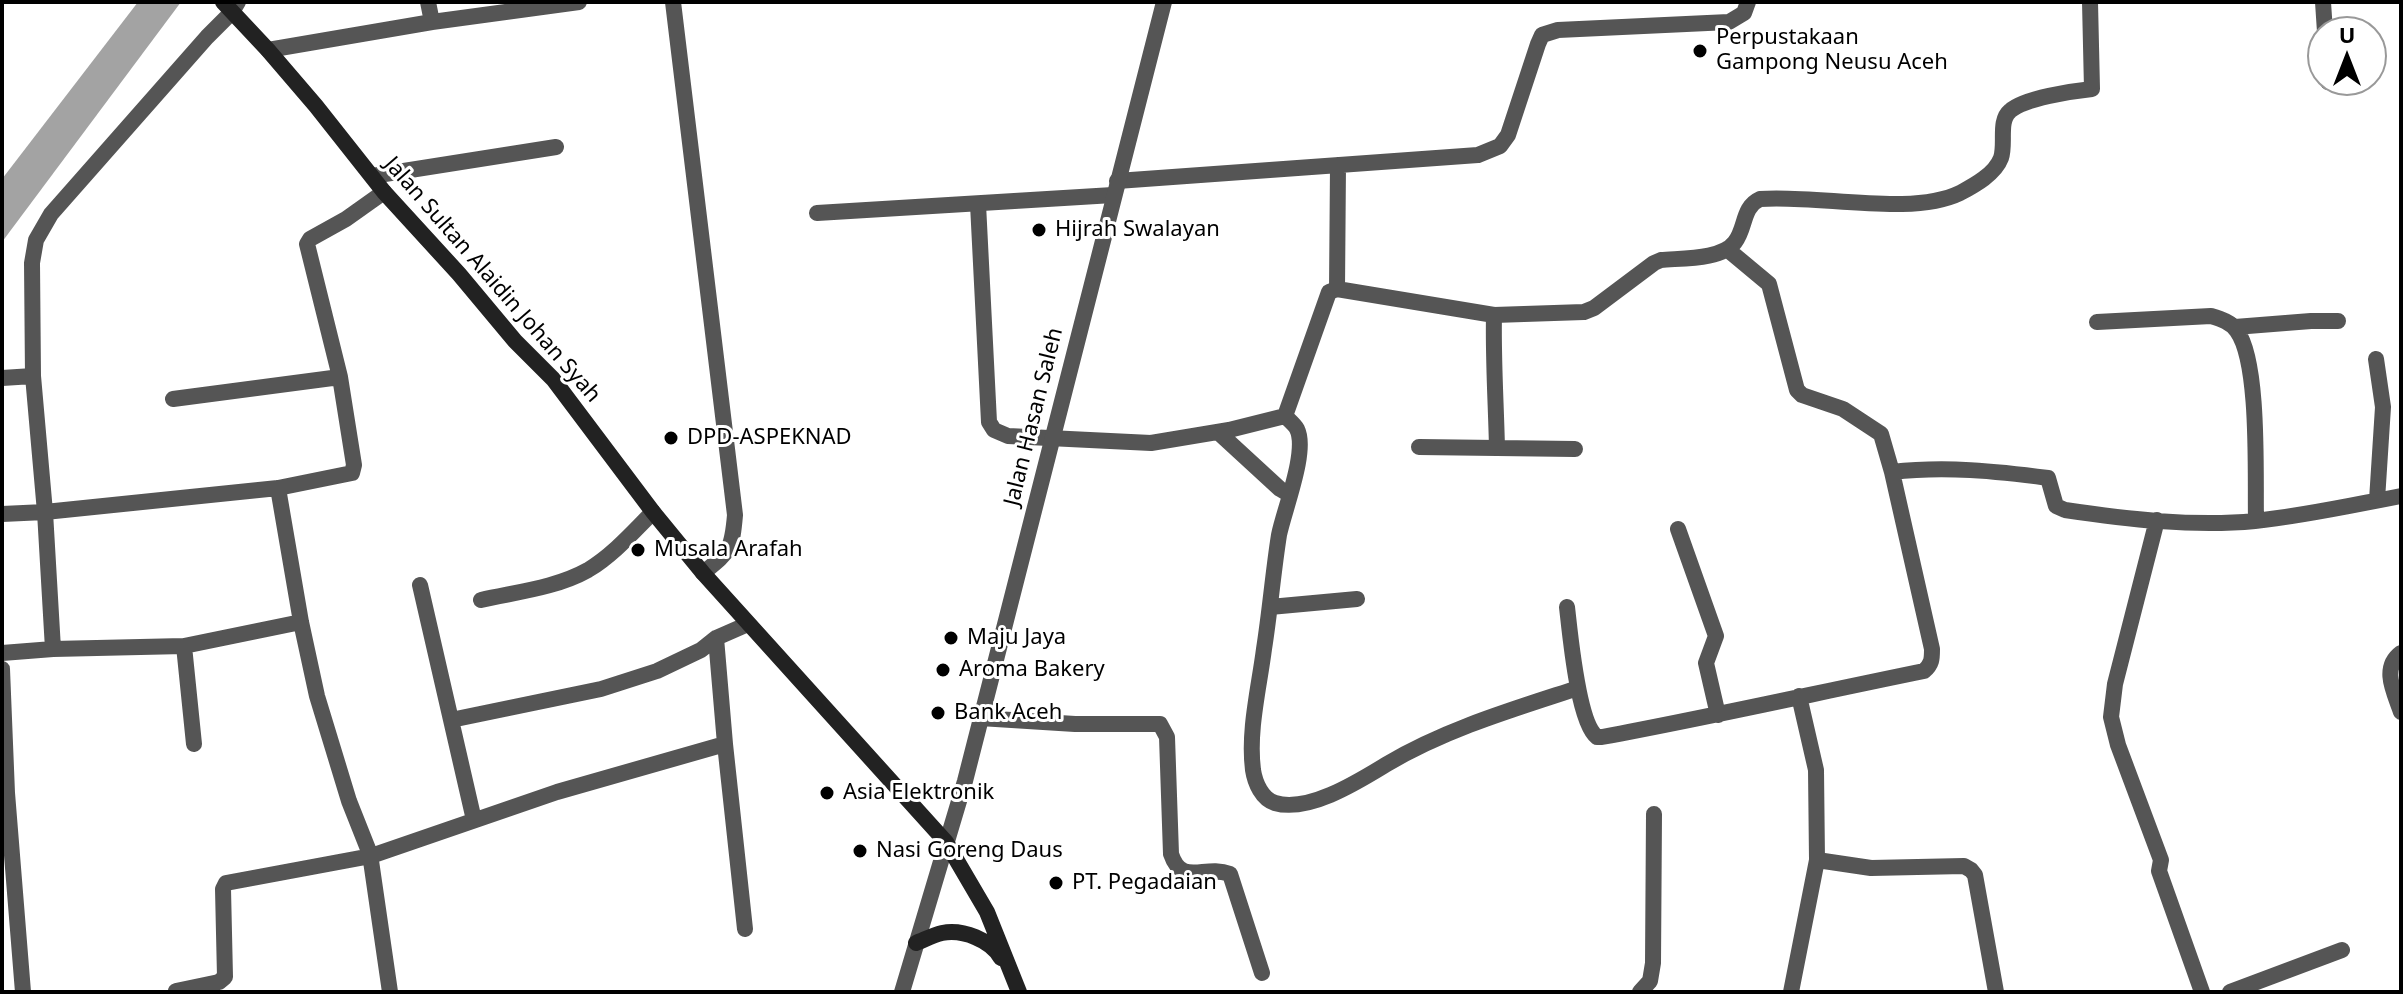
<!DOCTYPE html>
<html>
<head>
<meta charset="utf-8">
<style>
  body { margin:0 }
  #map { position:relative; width:2403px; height:994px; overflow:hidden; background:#fff; font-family:"Noto Sans",sans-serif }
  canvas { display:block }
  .frame { position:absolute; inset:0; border:4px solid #000; pointer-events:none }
  .north { position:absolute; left:2307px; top:16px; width:80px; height:80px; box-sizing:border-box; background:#fff; border:2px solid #999; border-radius:50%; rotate:0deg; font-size:22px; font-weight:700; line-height:32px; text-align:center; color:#000 }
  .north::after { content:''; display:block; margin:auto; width:28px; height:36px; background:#000; clip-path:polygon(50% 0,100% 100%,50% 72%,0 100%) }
</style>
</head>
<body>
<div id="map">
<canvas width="2403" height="994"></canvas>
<div class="frame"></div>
<div class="north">U</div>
</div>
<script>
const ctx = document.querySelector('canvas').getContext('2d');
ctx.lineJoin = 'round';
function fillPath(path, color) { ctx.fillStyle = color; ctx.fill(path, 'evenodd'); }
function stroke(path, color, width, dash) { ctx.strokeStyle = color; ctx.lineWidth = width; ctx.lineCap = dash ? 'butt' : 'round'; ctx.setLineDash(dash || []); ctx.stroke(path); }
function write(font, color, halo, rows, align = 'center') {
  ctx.font = font + ' "Noto Sans",sans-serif'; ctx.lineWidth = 6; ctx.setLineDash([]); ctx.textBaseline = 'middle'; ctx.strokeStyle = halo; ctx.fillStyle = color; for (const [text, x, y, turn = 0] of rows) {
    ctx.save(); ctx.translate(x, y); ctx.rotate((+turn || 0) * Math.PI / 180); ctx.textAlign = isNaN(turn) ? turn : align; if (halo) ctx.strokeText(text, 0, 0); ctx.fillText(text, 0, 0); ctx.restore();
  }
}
const water = new Path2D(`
  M138 2H181L2 242V179Z`);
const minor = new Path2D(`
  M428 2 432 22
  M673 2 735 515C732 550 730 551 703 573
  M2323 2 2325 32
  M268 50 432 22 579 2
  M2328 80V82
  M372 176 556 147
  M1117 181 1478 155 1500 146 1508 135 1538 44 1542 35 1558 30 1729 22 1744 13 1748 2
  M978 204 989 422 994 430 1008 436 1151 443 1229 430 1285 416 1329 292 1337 289 1494 315 1584 312 1594 308 1654 263 1661 260C1681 258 1722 260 1735 242 1746 228 1742 207 1760 199 1817 194 1910 217 1960 193 1975 185 1995 174 2001 158 2006 144 1998 121 2010 111 2024 98 2073 91 2092 89L2090 2
  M817 213 1113 195
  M1727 249 1769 284 1797 390 1802 395 1843 409 1881 434 1892 472
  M1337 289 1338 165
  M1494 315C1493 359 1496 403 1497 448
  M2097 322 2211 316C2221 319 2231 322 2237 331 2260 363 2255 477 2256 521
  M2235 327 2311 321H2338
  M2376 359 2383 407 2377 500
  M2 378 33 376
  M173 399 340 377
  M1285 416C1289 420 1295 425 1297 429 1308 451 1284 510 1279 535 1273 573 1270 611 1264 649 1259 688 1248 731 1253 770 1255 783 1262 799 1275 803 1309 813 1359 781 1387 764 1446 729 1514 709 1578 688
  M1218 432 1280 489 1290 495
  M1419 447 1575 449
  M278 488 301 622 317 696 349 801 370 854 390 992
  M2 514 45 512 278 488 352 473 354 465 340 377 307 244 310 239 346 219 384 192
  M2157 520 2115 684 2111 717 2118 745 2161 860 2159 871 2202 992
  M1678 529 1716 636 1706 663 1718 715
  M420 585 474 820
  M481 600C516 592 556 588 588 570 613 555 633 532 653 512
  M1270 607 1357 599
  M1567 607C1570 633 1578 723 1597 737H1602C1710 717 1816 693 1924 671 1932 664 1932 659 1932 649L1892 472C1945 466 1996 471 2048 478L2056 506 2065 510C2126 519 2193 527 2255 521 2304 516 2353 505 2401 496
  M184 646 194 744
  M53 649 45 512 33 376 32 263 36 240 51 214 207 37 232 12 238 2
  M2 653 53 649 184 646 301 622
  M2401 653C2381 668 2394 692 2401 712
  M2 669 7 793 23 992
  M980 718 1075 724H1160L1167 737 1171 854C1182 887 1204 864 1230 874L1262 973
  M451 720 601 689 657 671 701 650 716 638 748 624
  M725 744 745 929
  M1817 860 1871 868 1964 866 1971 870 1975 875 1996 992
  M176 991 219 982 225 977 223 889 226 883 371 856 557 792 725 744 716 638
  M1640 992 1650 981 1653 963 1654 814
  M1791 992 1817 860 1816 770 1799 696
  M2230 992 2342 950`);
const tertiary = new Path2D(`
  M902 992 965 781 1164 2`);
const secondary = new Path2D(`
  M223 2 268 50 316 106 384 192 459 274 515 341 553 379 653 512 703 573 946 842 987 912 1019 992
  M916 943C924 940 933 935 942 933 963 929 991 940 1001 958`);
const markers = [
  [1700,51,8,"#000"],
  [1039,230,8,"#000"],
  [671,438,8,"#000"],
  [638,550,8,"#000"],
  [951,638,8,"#000"],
  [943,670,8,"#000"],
  [938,713,8,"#000"],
  [827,793,8,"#000"],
  [860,851,8,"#000"],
  [1056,883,8,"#000"]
];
const poiNames = [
  ["Perpustakaan",1716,38],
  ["Gampong Neusu Aceh",1716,63],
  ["Hijrah Swalayan",1055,230],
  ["DPD-ASPEKNAD",687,438],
  ["Musala Arafah",654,550],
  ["Maju Jaya",967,638],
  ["Aroma Bakery",959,670],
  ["Bank Aceh",954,713],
  ["Asia Elektronik",843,793],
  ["Nasi Goreng Daus",876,851],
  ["PT. Pegadaian",1072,883]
];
const streetNames = [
  ["Jalan Sultan Alaidin Johan Syah",492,280,49],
  ["Jalan Hasan Saleh",1034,417,-76]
];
fillPath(water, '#a3a3a3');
stroke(minor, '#555', 16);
stroke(tertiary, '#555', 16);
stroke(secondary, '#222', 16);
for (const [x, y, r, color] of markers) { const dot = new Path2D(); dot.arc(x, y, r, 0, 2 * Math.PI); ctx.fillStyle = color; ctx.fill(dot); stroke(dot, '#fff', 3); }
write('22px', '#000', '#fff', poiNames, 'left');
write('22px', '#000', '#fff', streetNames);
</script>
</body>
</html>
